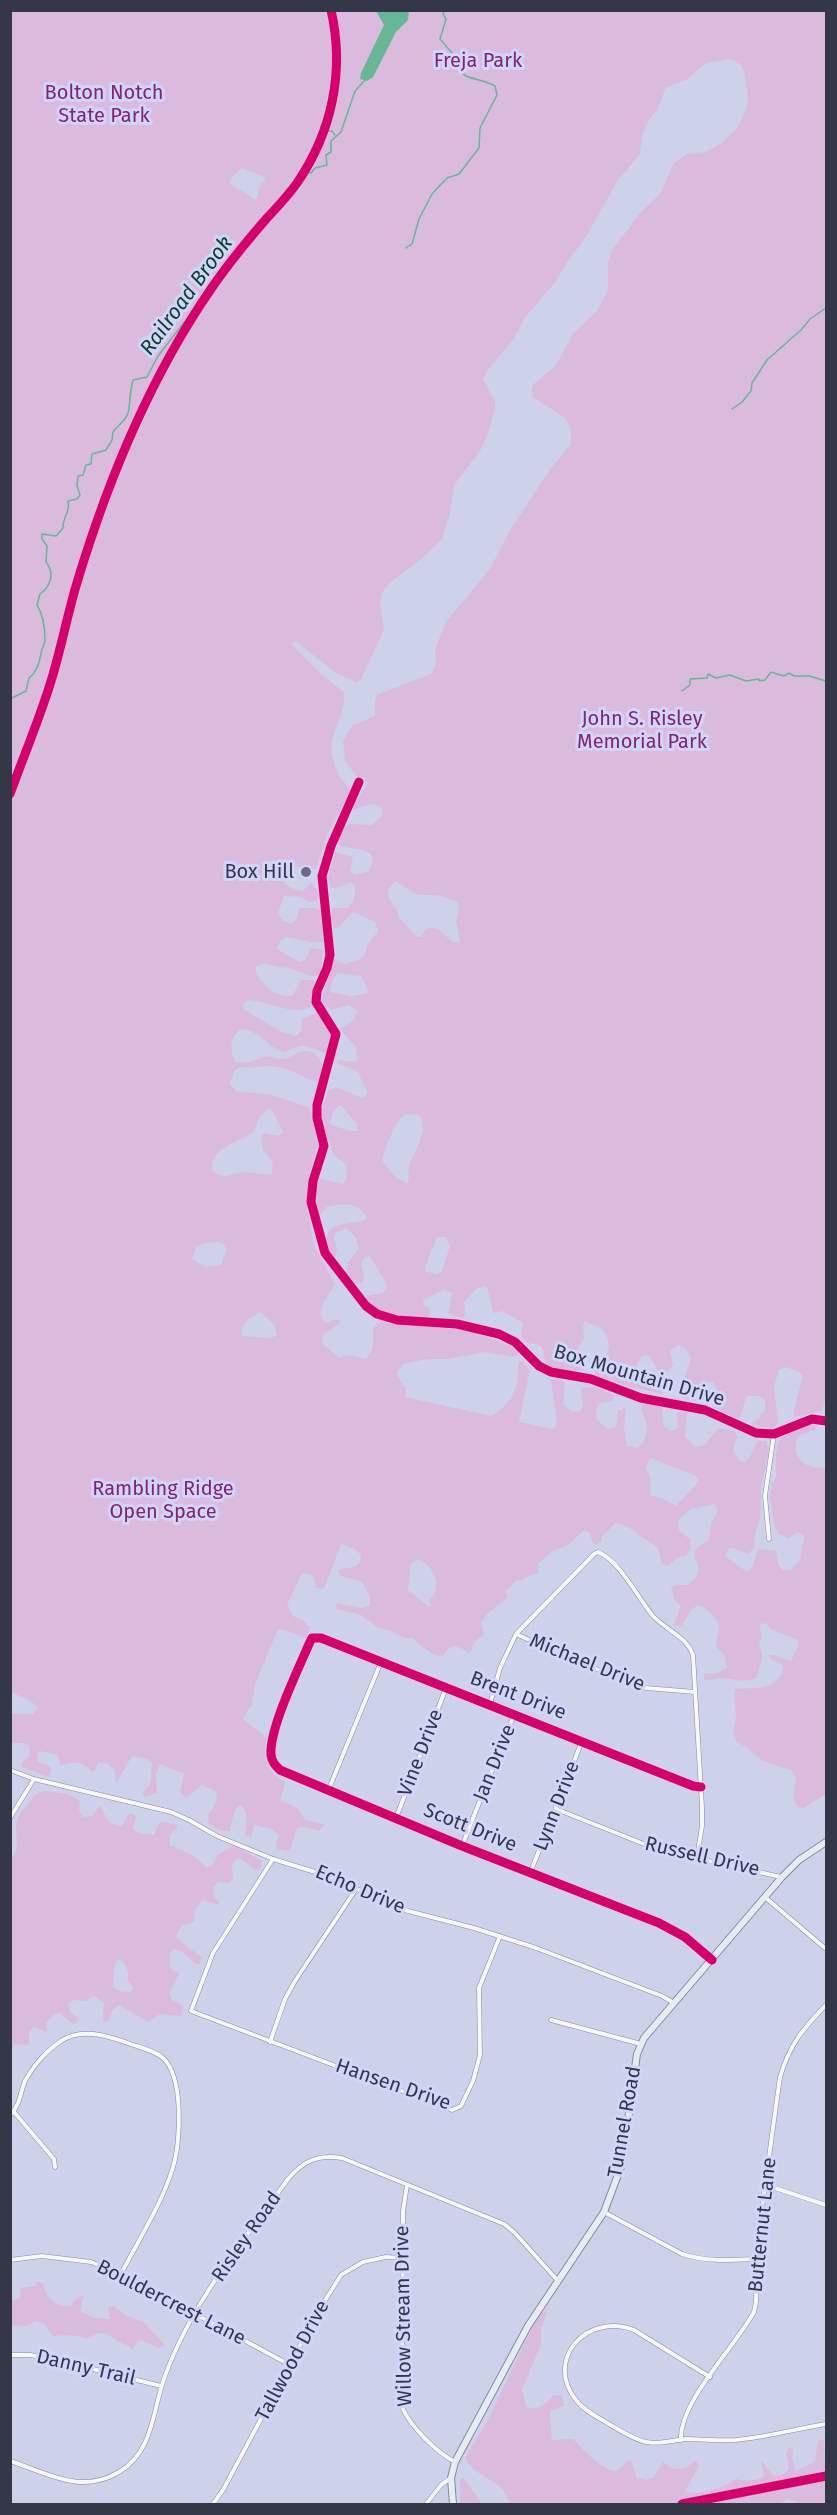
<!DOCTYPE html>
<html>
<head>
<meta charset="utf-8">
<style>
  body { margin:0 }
  #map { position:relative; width:837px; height:2515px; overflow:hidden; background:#cdd1ea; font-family:"Fira Sans",sans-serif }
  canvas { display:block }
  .frame { position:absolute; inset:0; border:12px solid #343748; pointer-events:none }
</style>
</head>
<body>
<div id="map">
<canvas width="837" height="2515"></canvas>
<div class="frame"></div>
</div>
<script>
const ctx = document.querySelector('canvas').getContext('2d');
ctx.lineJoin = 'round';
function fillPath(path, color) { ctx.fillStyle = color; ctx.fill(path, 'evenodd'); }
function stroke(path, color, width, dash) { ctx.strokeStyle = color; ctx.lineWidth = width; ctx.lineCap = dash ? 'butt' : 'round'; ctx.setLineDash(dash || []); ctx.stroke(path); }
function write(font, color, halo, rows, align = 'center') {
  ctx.font = font + ' "Fira Sans",sans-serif'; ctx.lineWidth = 6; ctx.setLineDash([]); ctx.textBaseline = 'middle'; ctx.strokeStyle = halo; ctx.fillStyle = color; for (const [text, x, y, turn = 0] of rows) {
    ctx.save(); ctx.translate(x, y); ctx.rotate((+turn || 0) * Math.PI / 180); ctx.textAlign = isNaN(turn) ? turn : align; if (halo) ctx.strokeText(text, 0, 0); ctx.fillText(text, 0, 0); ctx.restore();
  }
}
const green = new Path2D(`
  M11 11H826V1397L822 1411 794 1417V1409L803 1377 799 1372 786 1367 779 1370 774 1386 778 1423 774 1428 752 1425 765 1411V1400L759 1396H747L739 1419 713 1407 717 1389 713 1382 701 1383 700 1389 703 1396 698 1401 682 1398 686 1386 685 1376 691 1358 686 1349 679 1345 670 1350 673 1365 663 1376H661L649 1355 642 1356 637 1364V1375L655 1382 663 1390V1394L630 1387 595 1375C595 1359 621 1355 602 1329L585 1321 583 1325 584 1338 575 1354 581 1370 572 1371 548 1366C542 1359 546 1352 540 1345L528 1343 521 1336 523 1323 503 1311 493 1313 488 1290 485 1286 476 1289 464 1302 465 1315 462 1318 448 1313 452 1293 444 1290 423 1300 424 1305 430 1309V1315L427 1317C408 1316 376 1317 366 1298L367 1296 383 1293 387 1288 386 1283 370 1256 365 1257 361 1262 364 1279 362 1283 356 1284 346 1272 349 1261 359 1248 355 1236 346 1228 336 1233 334 1238 337 1249 335 1257C330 1254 329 1252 328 1246 319 1218 358 1227 367 1218 359 1200 342 1204 326 1207L319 1217 316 1211 318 1178 343 1184 347 1177 346 1165 333 1154C330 1140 320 1126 322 1110 323 1104 326 1097 328 1091L336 1087 362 1098 368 1093 357 1071 337 1063 338 1060 353 1062 357 1061 356 1047 340 1029 353 1020 358 1011 348 1005C337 1009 325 1014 322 999L333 959 345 964 359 960 364 956 368 944 378 931 375 922 353 912 339 927 335 928 331 923 332 908H348C354 901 356 894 355 885L350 882 336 888 331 887 328 878 335 852 353 857 350 871 354 875 369 871C384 845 351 851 339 845 337 838 342 827 348 824L371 825 381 817 383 811 381 806 370 804 353 810 354 804 368 783 365 782 366 778 357 777 345 761 343 741 352 726 375 716V699L379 694 431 674 436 665 435 649 446 622 490 569 509 532 549 471 571 444V429L565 418 533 397 532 389 534 384 556 365 573 334 597 311 608 290V263L611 252 640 213 660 194 674 163 687 154 705 152 722 143 737 128 746 110 748 97 744 71 741 65 730 59 706 63 686 80 666 87 658 109 650 118 643 132 640 153 636 159 618 180 586 237 566 264 554 284 526 316 513 340 489 368 483 379 495 401V408L488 433 480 451 454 485 450 513 442 539 419 561 388 584 382 593 380 605 384 630 361 679 356 682 336 673 298 643 294 641 291 644 323 676 344 692C347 716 328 734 332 755 333 761 337 772 340 777 344 783 349 785 351 792L329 830 316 869 288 865C271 876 289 890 303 891L312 882 318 893 317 901 309 902 300 897 284 896 278 913 283 921 291 924 296 920 300 908H316L320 910 323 942H312L286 937 279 943 277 949 299 962 306 959 310 948 323 950 321 975C308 979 299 970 287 968 278 967 272 966 263 963L255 967C258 983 277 1000 293 995L301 980H314L316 983 311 1007C292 1016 268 1001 248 1000L244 1003 243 1009 280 1031 296 1036 301 1031 302 1019 316 1013C332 1023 335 1038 326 1053L303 1045 283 1052C267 1047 260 1030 241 1029 229 1037 230 1051 235 1062 248 1064 252 1061 263 1057 270 1055 275 1060 282 1059 290 1059 296 1052 304 1051 320 1050 328 1070 317 1082 293 1074 285 1063 257 1067 248 1069 242 1064 234 1071L230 1084 236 1091 272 1095 308 1107 311 1112 318 1144 309 1176 307 1206 314 1246 335 1284 324 1302 320 1314 325 1323 337 1319 340 1321 338 1325 324 1334 322 1343 339 1358 347 1355 366 1359 373 1349V1327L380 1322C419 1328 458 1324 495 1340 504 1344 512 1345 519 1352L516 1357 483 1352 449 1359H427L403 1364 396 1374 406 1388 405 1397 491 1416C512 1404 519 1388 518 1364L522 1361 530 1370 519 1422 552 1429 555 1427 557 1423 551 1380 560 1379 565 1383 563 1404 572 1412 580 1411 583 1406 581 1391 584 1387 600 1388 614 1395 613 1401 600 1403 596 1410 597 1420 608 1429 616 1427 618 1411 626 1407 624 1427 627 1446 638 1448C652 1433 647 1425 641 1408L643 1404 658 1405 662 1408 664 1426 671 1431 675 1430 678 1427 677 1413 687 1412 685 1437 696 1447 704 1445 719 1428 734 1431 737 1436 733 1450 741 1462H745L751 1455 758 1441H766L769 1450 761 1487 760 1518 755 1534 754 1548 748 1554 733 1548 729 1549 725 1556 747 1572C756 1567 753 1555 759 1549L776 1551 778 1564 783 1570H791L800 1560 804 1536 798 1532 788 1538 779 1534 775 1527 770 1498 772 1483 776 1478V1453L780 1439C790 1430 804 1423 817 1425L816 1429 798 1436C789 1458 807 1471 826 1467V1794L804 1808 798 1807C791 1797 794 1790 796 1779L791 1770 762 1761 749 1749 736 1741 733 1731C739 1719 733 1703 735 1689 756 1687 775 1692 784 1668L782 1664 771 1659 768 1655H773L791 1661 799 1644 798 1640 772 1630 767 1624 762 1623 759 1626 762 1635 759 1646 763 1657 756 1678C743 1684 732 1678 719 1678 713 1679 710 1681 704 1679V1674L718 1673 727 1668 724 1655 716 1646C716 1641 718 1636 719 1631 720 1620 708 1608 698 1605L692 1609 682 1625 676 1626 674 1624 681 1607 674 1598 671 1588 676 1585H688L695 1579 699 1569C692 1549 693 1550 709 1540L711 1525 718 1510 714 1504 691 1509 678 1520 679 1531 691 1540 690 1549 686 1556 677 1558 668 1566 662 1564 658 1548 628 1527 616 1523 601 1537 602 1540 596 1545 592 1541 589 1532 583 1531 568 1545 552 1551 538 1564 539 1573 530 1575 521 1581 517 1580 506 1591 508 1597 487 1614 481 1623 484 1635 474 1642 470 1653C458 1647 451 1640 443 1656 431 1656 421 1646 413 1638H404L389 1630 378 1628 361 1615 337 1609 336 1603 362 1608 370 1605 369 1595 362 1582 341 1576 338 1571C347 1565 361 1572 361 1555L355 1549 341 1544 324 1589 316 1588 313 1575 302 1573 287 1605 293 1616 306 1622 307 1626H311L306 1639 288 1631 278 1629 255 1684 252 1704 243 1719 267 1738C261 1757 267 1773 285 1782L280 1800 297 1808 305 1820 324 1824 320 1831C288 1822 301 1828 289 1851L278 1849 276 1844 279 1835 271 1829 254 1825 251 1837 245 1836C246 1827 250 1812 240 1805L235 1810 229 1831H221L209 1824 208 1816 217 1800 216 1792 202 1785 186 1798 180 1792 184 1774 160 1764 156 1773 157 1793 144 1797 142 1793C155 1781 150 1780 152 1763L147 1759 132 1756 116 1783 115 1770 108 1764 98 1762 94 1773C83 1763 75 1759 60 1766L58 1755 40 1751 37 1754 38 1762 48 1765 51 1768 50 1775 46 1776 22 1767V1763L30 1755 29 1746 25 1743H11V1714H33L38 1708 32 1702 11 1692ZM242 168 266 178 259 187 256 200 229 183 234 175ZM395 881 418 895H437L456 901 459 905 456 921 460 942H453C443 935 439 925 426 929L421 937H417L399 917 396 908 389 899 388 890ZM337 973 361 976 369 993 351 996 330 992 332 981ZM341 1105 357 1124V1131H349L329 1124 334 1110ZM267 1109H271L283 1131 279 1136 264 1133 261 1136 263 1150C270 1159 276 1162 271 1175L245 1172 224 1176 213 1172C208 1148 238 1143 254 1132L259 1117ZM406 1114 419 1115C430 1129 414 1151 409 1166 407 1172 411 1178 407 1184L394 1176 382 1160C386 1148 395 1119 406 1114ZM437 1237H445L450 1246 442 1271 437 1274 427 1272 425 1267ZM217 1242 224 1244 227 1250 221 1265 206 1267 192 1259 196 1247 204 1243ZM260 1312 274 1325 277 1335 271 1338 242 1336 241 1330 248 1319ZM650 1458 696 1476 699 1481 676 1506 661 1498 650 1495 651 1480 646 1467ZM418 1559C434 1565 443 1587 429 1601L432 1605 429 1607 408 1590 411 1563Z
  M46 1791 68 1794 80 1801 79 1812 83 1817 92 1816 100 1805C107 1817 105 1824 122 1826L128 1814H134L136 1817 133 1829 139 1833 154 1835 159 1823 164 1822 177 1825V1828L170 1835V1845L192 1855 207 1867 212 1866 218 1855 234 1845 262 1861 261 1867 257 1871 241 1859H237L232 1865 233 1878 230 1883 218 1882 213 1888 214 1896 220 1905 202 1900 194 1912 195 1922 182 1925 176 1936 182 1943 203 1958 199 1964H196L181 1951 174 1949 170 1952V1968L179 1974 169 1994 172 2000 183 2006 181 2016 160 2014 148 2022 119 2005 113 2010 108 2021H103L104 2003 93 1995 87 2001 73 2000 68 2004 70 2012 78 2018 76 2023 74 2024 59 2013 54 2014 46 2023 47 2032 34 2027 29 2032V2045L15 2044 11 2050V1859C20 1849 16 1839 16 1827 16 1816 24 1809 30 1801 35 1795 38 1792 46 1791ZM118 1959 124 1962 128 1972V1981L133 1987 131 1992 118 1991 113 1987 114 1967Z
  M38 2281 43 2283C45 2297 56 2308 71 2306L77 2298 84 2295 80 2311 94 2318 110 2319 108 2307 114 2306 125 2315 143 2322 165 2345 158 2348 141 2340 137 2342 133 2349 104 2333H98L88 2338 69 2335 53 2336 44 2324 35 2321 26 2326 11 2325V2301L20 2298 21 2288 34 2286Z
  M546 2310V2315L541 2329V2344L522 2390 526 2407C541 2412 544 2403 554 2395H562L564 2406 551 2411 550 2418 552 2440 573 2439C584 2450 602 2471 617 2471L628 2461H631L637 2478 646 2480 653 2478 663 2462 673 2469 685 2468 697 2460 699 2466 685 2491C699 2497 725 2487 736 2479L747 2481 762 2478 764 2474 761 2464 762 2461 773 2476 784 2474 789 2468 786 2454 789 2447 793 2450 792 2459 796 2471 815 2462 818 2441 824 2439 826 2504H798L796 2501 787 2499 780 2504H510C501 2476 478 2481 465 2458L489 2418 537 2318Z
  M464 2478 482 2504H460V2479Z`);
const water = new Path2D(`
  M376 11H409L408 20 396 32 373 77 367 81 360 79 361 73 384 25Z`);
const stream = new Path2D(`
  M333 10 339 53 336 97
  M322 130 329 110
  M327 131H332L335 135
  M328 131 334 108
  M303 169 322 131
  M307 172 311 173 315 168 327 165 326 155 331 152V141L341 132 355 91 365 80
  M406 248 412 244 419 219 432 194 447 178 459 174 479 148 480 128 497 95 495 86C484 80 474 80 464 75L463 59 453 54 440 39 446 19 443 14 445 10
  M732 409 742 402 751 391 752 383 767 360 801 330 810 319 826 308
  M682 691 690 685V679L707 678 708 674 716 678 730 675 746 681 759 679V681L765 680 771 672 784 676 789 673 794 676H809L826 681
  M10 699 26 691 29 678C37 672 39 663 41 654 41 649 45 645 45 640 45 628 44 616 37 605L40 594C51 586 55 573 46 562L47 546 42 539V534L56 536 63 528C62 518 71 512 68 501L77 499 80 495 77 486 78 476 83 475 86 465 91 464 92 454 106 450 112 440 113 432C118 425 128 419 129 409 130 400 130 391 133 380L147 377 158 356 189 316 209 285 303 171`);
const street = new Path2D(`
  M359 782 331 846 322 876 330 955 327 968 317 991 316 1002 336 1034 317 1105V1118L324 1146 313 1181 311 1202 325 1253 366 1306 377 1314 397 1320 457 1324 499 1334 515 1342 539 1366 551 1372 591 1379 641 1398 705 1410 756 1433 774 1434 812 1419 826 1421
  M769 1539 765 1496 774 1434
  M516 1634 578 1662 646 1688 695 1692
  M490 1704 500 1668 516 1634 594 1554 598 1552C618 1559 639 1599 653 1616 666 1630 687 1637 693 1655L702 1807V1826L697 1857
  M10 1770 34 1779 171 1812 189 1820 217 1836 273 1859 341 1880 377 1900 408 1911 474 1928 536 1948 662 1996 674 2003
  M701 1787 693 1786 321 1638H312L309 1644C298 1670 269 1729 271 1755 272 1762 275 1765 280 1770L462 1846 659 1923 685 1937 712 1960
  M328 1791 381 1662
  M556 1809 659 1850 781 1877
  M10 1818 34 1779
  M396 1818 446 1688
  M462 1846 514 1715
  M273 1859 213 1953 191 2011 452 2110 461 2106 473 2081 480 2055 479 1988 500 1936
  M531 1871 582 1741
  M766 1898 826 1949
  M551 2020 641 2044
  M270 2042 285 1999 295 1981 356 1889
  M14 2112 54 2159 55 2167
  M10 2115C20 2106 20 2093 25 2081 33 2066 47 2050 61 2041 81 2027 107 2036 128 2043 138 2047 153 2050 162 2057 184 2075 181 2142 173 2167 162 2204 139 2239 121 2274
  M407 2185 403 2211 402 2407C410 2426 436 2452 455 2462
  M766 2185 826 2205
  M604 2212 682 2254C706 2262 731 2260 756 2259
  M10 2260 42 2256 91 2262 121 2274 290 2365
  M10 2355H30L53 2359 161 2386
  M710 2377 634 2330C586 2312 544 2360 576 2400 584 2411 598 2417 609 2424 621 2431 632 2439 646 2442 660 2445 672 2440 686 2439 703 2439 720 2441 736 2440 767 2437 796 2429 826 2424
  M681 2440C679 2402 735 2347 754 2312L756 2302 757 2244 780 2077C790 2044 802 2030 826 2005
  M10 2461C47 2473 81 2495 119 2472 154 2451 152 2411 165 2376 191 2304 243 2241 288 2179 303 2161 318 2154 342 2158L504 2224 515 2233 558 2281
  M213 2504 223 2490 319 2310 341 2275 363 2262 386 2257 402 2258
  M426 2504 442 2484 451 2478`);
const secondary = new Path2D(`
  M453 2504 451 2478 455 2462 528 2326 604 2212 622 2164 637 2054 644 2038 782 1877 799 1860 826 1842`);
const cycleway = new Path2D(`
  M359 782 331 846 322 876 330 955 327 968 317 991 316 1002 336 1034 317 1105V1118L324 1146 313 1181 311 1202 325 1253 366 1306 377 1314 397 1320 457 1324 499 1334 515 1342 539 1366 551 1372 591 1379 641 1398 705 1410 756 1433 774 1434 812 1419 826 1421
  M10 794C24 755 40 718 52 678 61 648 67 617 76 586 107 482 149 379 211 289 228 264 247 241 267 218 277 207 288 196 297 183 332 132 345 71 331 10
  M701 1787 693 1786 321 1638H312L309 1644C298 1670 269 1729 271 1755 272 1762 275 1765 280 1770L462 1846 659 1923 685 1937 712 1960
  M682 2504 826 2476`);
const markers = [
  [306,872,6,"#6a6d81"]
];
const parkNames = [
  ["Freja Park",478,61],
  ["Bolton Notch",104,93],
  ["State Park",104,116],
  ["John S. Risley",642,719],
  ["Memorial Park",642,742],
  ["Rambling Ridge",163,1489],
  ["Open Space",163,1512]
];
const poiNames = [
  ["Box Hill",294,872]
];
const streetNames = [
  ["Box Mountain Drive",639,1376,16],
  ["Michael Drive",587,1663,22],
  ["Brent Drive",518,1696,21],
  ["Vine Drive",421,1753,-69],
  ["Jan Drive",495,1763,-68],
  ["Lynn Drive",557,1806,-69],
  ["Scott Drive",470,1828,22],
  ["Russell Drive",702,1857,13],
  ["Echo Drive",360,1890,23],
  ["Hansen Drive",393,2085,19],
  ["Tunnel Road",625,2122,-80],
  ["Butternut Lane",763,2225,-84],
  ["Risley Road",247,2237,-55],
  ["Bouldercrest Lane",171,2303,27],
  ["Willow Stream Drive",404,2316,-91],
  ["Tallwood Drive",293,2361,-62],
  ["Danny Trail",86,2368,13]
];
const waterNames = [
  ["Railroad Brook",187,296,-54]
];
fillPath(green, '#dabbdd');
fillPath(water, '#67b797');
stroke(stream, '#67b797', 1.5);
stroke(street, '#878a9c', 5);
stroke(secondary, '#878a9c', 8);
stroke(street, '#f8f8fc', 4);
stroke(secondary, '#e6edf2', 6);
stroke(cycleway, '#d6006c', 9);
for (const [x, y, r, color] of markers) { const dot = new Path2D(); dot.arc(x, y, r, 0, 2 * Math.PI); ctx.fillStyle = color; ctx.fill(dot); stroke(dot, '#d0d6fb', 2); }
write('20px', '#872172', '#d0d6fb', parkNames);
write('20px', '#343748', '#d0d6fb', poiNames, 'right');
write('20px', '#343748', '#d0d6fb', streetNames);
write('italic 21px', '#0e3c25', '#d0d6fb', waterNames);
</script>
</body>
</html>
